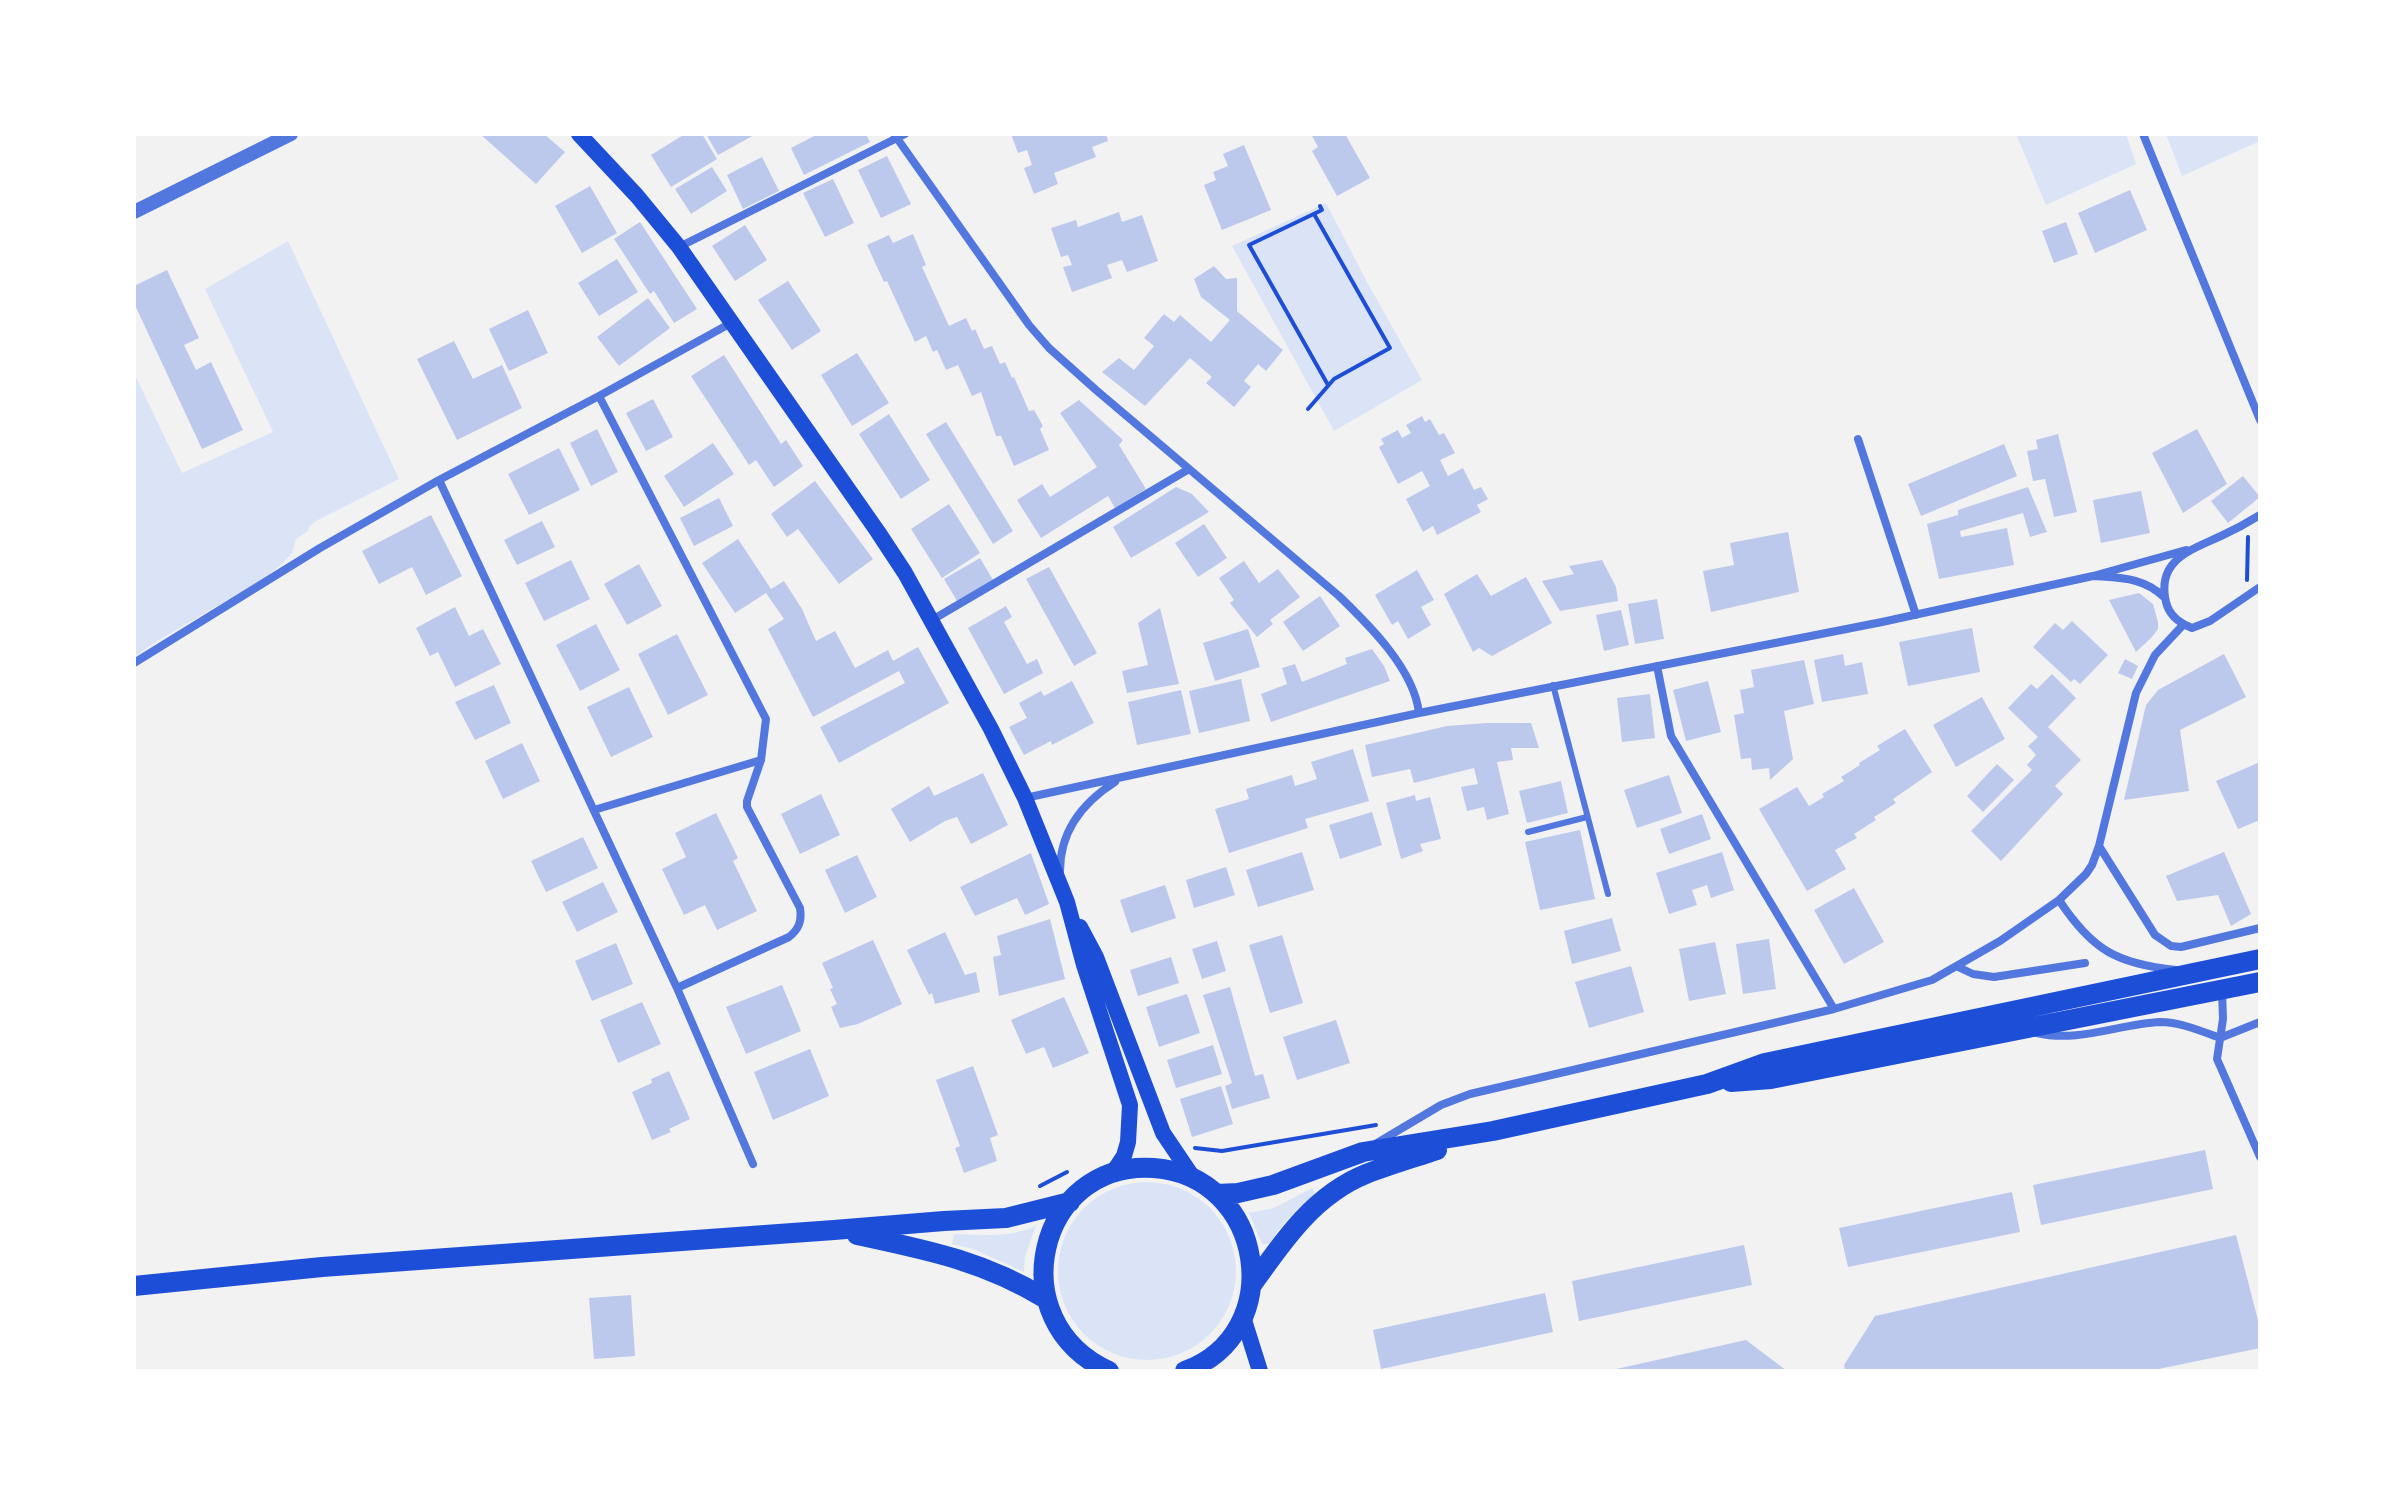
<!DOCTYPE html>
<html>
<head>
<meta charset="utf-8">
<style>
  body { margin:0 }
  #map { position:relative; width:2394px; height:1505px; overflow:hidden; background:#f2f2f2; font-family:Cabin,sans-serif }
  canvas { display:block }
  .frame { position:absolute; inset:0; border:136px solid #fff; pointer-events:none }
</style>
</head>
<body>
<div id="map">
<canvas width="2394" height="1505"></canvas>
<div class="frame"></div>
</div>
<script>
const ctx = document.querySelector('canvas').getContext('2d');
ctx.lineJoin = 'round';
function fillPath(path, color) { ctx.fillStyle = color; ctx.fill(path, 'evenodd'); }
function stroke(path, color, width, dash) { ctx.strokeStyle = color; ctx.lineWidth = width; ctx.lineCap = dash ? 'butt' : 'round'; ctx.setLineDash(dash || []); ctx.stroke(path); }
const green = new Path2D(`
  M2016 134H2126L2136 164 2046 205Z
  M2166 134H2260V141L2182 176Z
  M1326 203 1366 280 1422 380 1334 431 1232 246Z
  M288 241 399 479 316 521 309 527 308 531 296 539 292 553 281 565 260 581 159 640 134 657V373L182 473 273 432 205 289Z
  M1058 1271a89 89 0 1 1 178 0a89 89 0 1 1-178 0Z
  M1312 1188 1316 1195C1297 1209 1281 1223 1270 1244H1262L1249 1213 1274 1208Z
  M1036 1226 1025 1256 1024 1272 973 1249 952 1244 954 1234C983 1235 1009 1238 1036 1226Z`);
const building = new Path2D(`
  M480 134H544L565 152 536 184Z
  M685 134H702L717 159 671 187 651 155Z
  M706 134H756L718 155Z
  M818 134H866L870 142 804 175 791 148Z
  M1011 134H1106L1108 141 1092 147 1096 157 1054 173 1058 184 1034 194 1024 168 1032 165 1027 150 1018 153Z
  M1311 134H1345L1370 178 1337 196 1312 151 1318 147Z
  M1244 145 1271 210 1222 230 1204 185 1216 180 1213 172 1228 166 1223 154Z
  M887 156 911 204 881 218 858 170Z
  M762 157 779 191 743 209 727 175Z
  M712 167 727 191 691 214 675 189Z
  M833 179 854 223 825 237 803 193Z
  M590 186 617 233 582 253 555 206Z
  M2130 190 2147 230 2095 253 2078 213Z
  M1119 212 1122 222 1142 215 1158 261 1127 272 1122 260 1107 265 1112 278 1072 292 1063 267 1072 265 1068 255 1061 257 1051 228 1076 220 1078 227Z
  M640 222 697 309 674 323 654 291 650 294 614 239Z
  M2066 222 2078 254 2054 263 2042 231Z
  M745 225 767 260 735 281 712 246Z
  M913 234 926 265 922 267 949 326 966 318 972 331 975 329 984 349 992 346 1000 364 1005 362 1012 378 1014 377 1029 411 1034 410 1043 426 1040 429 1049 450 1014 466 1001 436H996L981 392 972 396 958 365 946 370 937 350 933 352 926 336 915 342 887 281 884 282 867 245 889 235 893 243Z
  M617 259 638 292 599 316 578 283Z
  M1214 266 1226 279 1237 278V311L1283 350 1266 371 1258 364 1244 381 1251 387 1234 407 1206 383 1212 377 1190 358 1145 406 1102 372 1119 358 1134 370 1154 346 1144 338 1164 314 1174 322 1180 315 1211 342 1230 320 1201 297 1194 279Z
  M167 270 199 338 184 345 196 370 211 362 243 430 202 449 134 303V286Z
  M788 281 821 331 792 350 758 300Z
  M648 298 670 328 619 366 597 337Z
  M528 310 548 353 509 371 489 329Z
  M454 341 473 379 502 365 522 408 457 440 417 359Z
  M857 353 889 403 852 426 821 375Z
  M724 355 781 444 786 440 803 466 774 487 756 460 749 465 691 376Z
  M653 399 673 437 646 451 626 413Z
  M1079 400 1123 440 1119 445 1146 489 1115 508 1108 496 1041 538 1017 500 1042 484 1050 497 1097 467 1060 413Z
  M889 414 930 480 901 499 859 434Z
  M1422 416 1425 422 1430 419 1439 435 1444 433 1455 453 1440 460 1448 476 1463 468 1474 490 1481 487 1488 499 1477 505 1481 512 1437 535 1433 526 1423 532 1406 499 1430 486 1422 471 1398 484 1379 447 1384 444 1381 439 1398 430 1402 438 1411 433 1406 425Z
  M946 422 1013 531 993 544 926 434Z
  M597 429 618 472 591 486 570 443Z
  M2197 429 2227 484 2183 513 2152 453Z
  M2058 434 2077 512 2054 517 2045 479 2033 481 2027 451 2038 449 2036 440Z
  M713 443 734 474 684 507 664 476Z
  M2004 444 2017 476 1921 516 1908 484Z
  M559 448 580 490 529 515 508 474Z
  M2243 476 2260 497 2228 523 2211 501Z
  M815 481 873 559 839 584 798 529 787 537 771 514Z
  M1176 487 1192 494 1209 512 1131 558 1113 527Z
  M2028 487 2047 532 2030 537 2023 513 1960 531 1961 537 2007 528 2014 565 1939 579 1927 524 1958 515V510Z
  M2141 491 2150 533 2101 543 2093 500Z
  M719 498 733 526 694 546 680 518Z
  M949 504 980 553 942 578 911 529Z
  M431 515 462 576 426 595 412 567 379 584 362 551Z
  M542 521 555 547 517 565 504 540Z
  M1204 524 1227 558 1198 577 1175 543Z
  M1788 532 1799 592 1711 612 1703 571 1734 565 1730 543Z
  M738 539 771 589 784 581 802 609 816 641 835 631 855 668 888 650 893 661 918 647 949 703 839 763 820 727 905 683 899 671 813 717 768 629 784 619 766 593 735 613 702 563Z
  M980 558 993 580 957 601 944 579Z
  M571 560 590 599 544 621 525 583Z
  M1602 560 1616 587 1618 601 1560 611 1542 581 1574 574 1569 566Z
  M1244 561 1259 583 1278 569 1300 597 1270 620 1273 624 1257 637 1230 603 1234 600 1219 578Z
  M639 564 662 606 627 625 604 584Z
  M1049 567 1097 653 1074 666 1026 579Z
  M1417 570 1434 600 1421 607 1431 625 1408 639 1398 621 1392 625 1375 595Z
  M1477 574 1491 596 1526 577 1552 623 1492 656 1479 648 1473 652 1444 594Z
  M2139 593 2153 604 2158 622V629L2152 637 2136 652 2109 600Z
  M1320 596 1340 626 1303 651 1283 622Z
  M1657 599 1664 639 1635 644 1628 604Z
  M1006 606 1012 617 1004 622 1027 664 1037 659 1043 673 1004 694 968 628Z
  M455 607 469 636 483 629 501 664 455 687 438 652 430 656 416 628Z
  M1160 608 1179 684 1127 693 1122 671 1148 665 1138 623Z
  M1621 610 1629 645 1604 651 1596 615Z
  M2072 621 2108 655 2080 684 2074 679 2071 682 2033 647 2055 623 2063 630Z
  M596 624 620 670 580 691 556 645Z
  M1972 628 1980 672 1908 686 1899 642Z
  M1248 629 1260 667 1215 681 1203 643Z
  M677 634 708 695 668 715 638 654Z
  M1372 649 1384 666 1390 681 1271 722 1261 694 1287 684 1282 668 1295 664 1302 682 1347 664 1345 658Z
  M1843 654 1845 666 1862 662 1868 694 1822 702 1814 660Z
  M2224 654 2246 697 2180 730 2189 791 2124 800 2146 705 2158 690Z
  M2125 659 2138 666 2132 679 2118 673Z
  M1804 660 1814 704 1784 711 1793 759 1770 780 1769 768 1752 770 1751 758 1741 759 1734 715 1744 713 1740 690 1754 687 1751 670Z
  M2052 674 2076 698 2048 727 2081 760 2055 786 2063 794 2001 861 1971 831 2032 770 2027 765 2036 755 2028 746 2038 737 2008 708 2031 684 2037 689Z
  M1241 679 1250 721 1199 733 1189 691Z
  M1072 681 1094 723 1052 745 1051 741 1024 755 1009 727 1027 718 1019 703 1041 691 1044 696Z
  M1708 681 1721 732 1686 741 1673 690Z
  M494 685 511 723 475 740 455 702Z
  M629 687 653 737 611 757 587 707Z
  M1181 690 1191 734 1137 745 1128 702Z
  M1650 694 1655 738 1622 742 1617 698Z
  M1982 697 2005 739 1956 767 1933 725Z
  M1487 723H1531L1539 748H1511L1513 760 1497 762 1509 814 1487 820 1484 807 1467 811 1461 787 1478 784 1474 768 1414 783 1410 769 1372 777 1365 745 1447 726Z
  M1905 729 1932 772 1893 799 1896 803 1874 817 1876 820 1854 834 1857 838 1835 850 1846 869 1807 891 1759 809 1797 787 1809 806 1824 797 1822 794 1844 781 1841 777 1860 765 1859 763 1880 750 1877 746Z
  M522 743 540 781 503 799 485 761Z
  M1353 749 1369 801 1305 819 1308 828 1229 853 1215 809 1249 799 1246 789 1292 775 1295 786 1317 779 1311 762Z
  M2260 762V820L2238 829 2216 781Z
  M1997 764 2014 780 1983 812 1967 796Z
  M983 773 1008 825 971 844 957 817 945 821 910 842 891 809 929 786 934 796Z
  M1669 775 1682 813 1637 828 1624 790Z
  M1561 781 1568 813 1527 823 1519 791Z
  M821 794 840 835 800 854 781 814Z
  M1415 795 1416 801 1430 797 1441 839 1420 844 1423 851 1401 859 1386 803Z
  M1372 812 1382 845 1340 859 1329 825Z
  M716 813 738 858 733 861 757 911 717 930 705 905 684 915 662 869 686 857 675 833Z
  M1702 814 1711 839 1669 854 1660 829Z
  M1580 830 1595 899 1540 910 1525 842Z
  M583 837 598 868 546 892 531 861Z
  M1302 852 1314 890 1258 907 1246 870Z
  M1722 852 1734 890 1711 898 1707 885 1692 890 1697 905 1669 914 1656 873Z
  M2224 852 2251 914 2231 926 2218 895 2177 901 2166 876Z
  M1031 853 1049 904 1025 915 1017 898 975 916 960 887Z
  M857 855 877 897 845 913 825 870Z
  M1226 867 1235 895 1194 908 1186 880Z
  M603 882 618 912 577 932 562 902Z
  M1165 885 1176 918 1131 933 1120 900Z
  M1854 888 1884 942 1844 964 1814 910Z
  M1612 918 1621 951 1572 964 1564 931Z
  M1050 919 1065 979 999 996 993 957 1001 955 997 936Z
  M945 932 965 975 976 972 980 992 935 1004 932 993 929 995 907 950Z
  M1282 935 1303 1003 1270 1013 1249 945Z
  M1769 939 1776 989 1743 994 1736 944Z
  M873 940 902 1004 858 1024 840 1028 831 1007 837 1004 830 989 833 988 822 963Z
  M1217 941 1226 971 1202 979 1192 949Z
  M1715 942 1726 994 1689 1001 1679 949Z
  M616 943 633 984 592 1001 575 961Z
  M1171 957 1179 983 1138 996 1130 970Z
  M1631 966 1644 1012 1589 1028 1575 982Z
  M782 985 801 1031 746 1054 726 1007Z
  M1230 987 1255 1076 1263 1074 1270 1098 1232 1109 1225 1086 1232 1083 1203 995Z
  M1187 994 1200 1033 1159 1047 1146 1007Z
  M1064 997 1089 1053 1053 1068 1044 1047 1026 1054 1011 1020Z
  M642 1002 661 1044 618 1063 600 1020Z
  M1336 1020 1350 1063 1297 1080 1283 1037Z
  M1213 1045 1222 1074 1176 1088 1167 1060Z
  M810 1049 829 1096 773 1120 754 1072Z
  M973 1066 998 1135 990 1138 997 1161 964 1173 955 1148 960 1146 936 1080Z
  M669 1071 690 1119 669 1129 671 1132 652 1140 632 1092 652 1083 651 1079Z
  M1221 1086 1233 1124 1192 1137 1180 1099Z
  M2205 1150 2213 1189 2041 1225 2033 1185Z
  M2012 1192 2020 1232 1848 1267 1839 1228Z
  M2236 1235 2260 1328V1348L2149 1371H1845L1844 1365 1875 1316Z
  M1744 1245 1752 1285 1579 1321 1572 1281Z
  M1545 1293 1553 1332 1381 1369 1373 1330Z
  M631 1295 635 1356 594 1359 589 1298Z
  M1746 1340 1787 1371H1612V1370Z`);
const path = new Path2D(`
  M1320 206 1322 210 1249 245 1328 385
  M1308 409 1334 379 1390 348 1314 214
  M2247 580 2248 537
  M1195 1148 1222 1151 1376 1125
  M1040 1186 1067 1172`);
const service = new Path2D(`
  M1553 685 1608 894
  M1528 832 1587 817`);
const minor = new Path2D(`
  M894 134 1029 325 1049 348 1096 390 1339 596C1369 625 1414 669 1419 713
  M2143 134 2260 420
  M679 247 905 134
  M599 396 766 719 761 760 747 801V807L800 908C802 921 799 929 789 937L677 988
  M1858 439 1916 615
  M439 480 677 988 753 1164
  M2260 515C2247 523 2234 530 2221 536 2191 550 2156 560 2166 602 2169 615 2179 623 2192 628L2210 621 2260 587
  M2165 598C2144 577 2120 578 2093 576L2186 550
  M932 620 1189 469
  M134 663 320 548 439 480 599 396 731 323
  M1657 666 1671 736 1834 1009
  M1025 798 1419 713 1882 622 2093 576
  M594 810 761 760
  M2099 846 2155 935 2171 946 2181 947 2260 928
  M1060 871C1060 831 1082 803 1115 782
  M2059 900C2092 950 2117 964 2176 970
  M1958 967 1973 974 1994 977 2085 963
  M2222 990 2223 1019 2217 1059 2260 1157
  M2037 1033C2078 1043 2119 1024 2160 1022 2180 1022 2201 1031 2220 1038
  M2220 1038 2260 1022
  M1377 1143 1441 1105 1470 1094 1834 1009 1932 980 2000 941 2059 900 2086 874 2092 865 2099 846 2136 693 2155 655 2183 625`);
const tertiary = new Path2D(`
  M134 212 291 134`);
const secondary = new Path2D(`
  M579 134 637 196 679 247 878 532 905 573 991 729 1025 798 1067 902 1084 965 1130 1105 1128 1142 1124 1156 1112 1174
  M1080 927 1096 957 1163 1133 1194 1179
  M1243 1317 1260 1371`);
const primary = new Path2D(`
  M1731 1082 1771 1079 2260 982
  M1217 1194 1238 1193 1273 1185 1363 1152 1493 1131 1707 1084 1765 1063 2260 959
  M857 1235C927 1250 984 1261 1046 1299
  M1252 1285C1283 1241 1314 1195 1366 1174 1389 1165 1413 1158 1437 1150
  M134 1286 322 1267 834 1230 944 1221 1006 1218 1070 1202
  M1109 1371C999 1321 1037 1160 1154 1168 1265 1176 1289 1333 1185 1371`);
fillPath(green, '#dbe4f7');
fillPath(building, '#bdc9ec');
stroke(path, '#1d4ed8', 4);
stroke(service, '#5277de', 6);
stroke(minor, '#5277de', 8);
stroke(tertiary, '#5277de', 14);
stroke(secondary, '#1d4ed8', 16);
stroke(primary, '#1d4ed8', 20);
</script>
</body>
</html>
